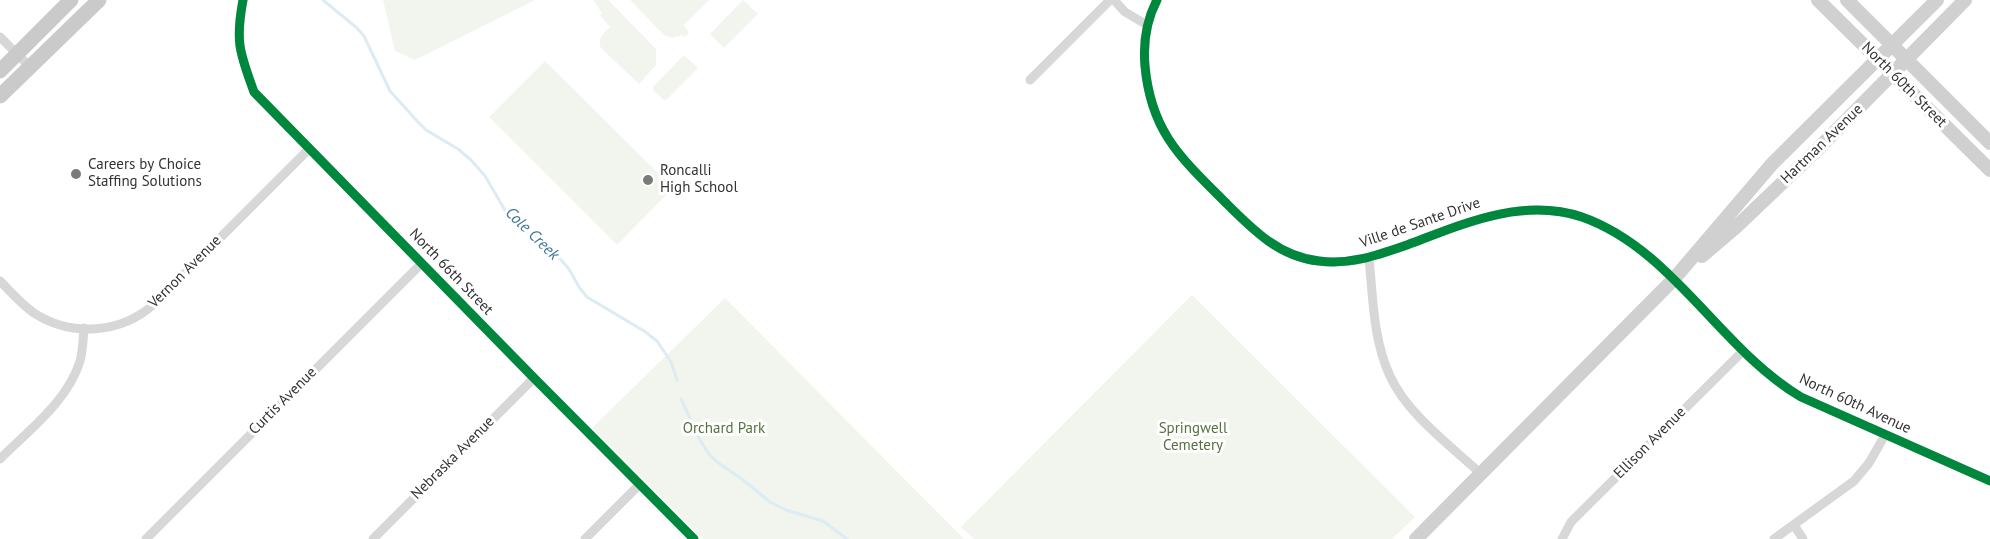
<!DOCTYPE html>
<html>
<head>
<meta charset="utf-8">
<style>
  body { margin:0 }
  canvas { display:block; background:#fff }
</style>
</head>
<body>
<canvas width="1990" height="539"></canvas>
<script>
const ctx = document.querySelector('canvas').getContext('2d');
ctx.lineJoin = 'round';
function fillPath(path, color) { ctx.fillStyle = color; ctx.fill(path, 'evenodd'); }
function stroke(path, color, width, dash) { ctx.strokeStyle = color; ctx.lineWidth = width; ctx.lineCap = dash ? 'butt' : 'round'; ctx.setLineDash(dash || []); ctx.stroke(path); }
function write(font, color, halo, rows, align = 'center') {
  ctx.font = font + ' "PT Sans",sans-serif'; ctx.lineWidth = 6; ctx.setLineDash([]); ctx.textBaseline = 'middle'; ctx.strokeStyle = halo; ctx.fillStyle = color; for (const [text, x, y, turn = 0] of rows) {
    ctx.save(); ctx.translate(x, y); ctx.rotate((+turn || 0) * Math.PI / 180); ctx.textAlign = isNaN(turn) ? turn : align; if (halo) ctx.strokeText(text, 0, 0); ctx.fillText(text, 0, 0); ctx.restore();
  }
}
const green = new Path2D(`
  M383 0H535L415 60 395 51Z
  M593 0H608L656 49V65L639 84 601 48C597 38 604 33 610 27L600 15 602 13Z
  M630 0H709L684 25 689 33 684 37 682 35 672 38 664 35Z
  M743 0 758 14 724 48 710 34Z
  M684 55 698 68 665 101 653 90V87Z
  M545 61 673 188 617 245 489 117Z
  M1192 295 1415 517 1392 539H974L961 527Z
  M725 298 964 539H703L592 428Z`);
const stream = new Path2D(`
  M323 0 357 28 364 36 390 91 418 122 426 130 458 149 471 160 485 176 509 217 518 225 550 247 569 269 579 287 587 297 644 331 657 341 671 362 677 380
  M681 399 700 440 709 454 717 462 742 479 770 502 786 510 823 521 847 539`);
const street = new Path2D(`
  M243 0C235 43 240 53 254 92L534 378 694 539
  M1114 0 1125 12 1147 25
  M1157 0C1146 21 1143 43 1145 66 1151 132 1181 158 1225 202 1252 229 1279 257 1319 261 1351 265 1378 255 1407 245 1463 224 1522 197 1582 217 1673 249 1720 349 1801 397L1990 481
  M0 37 31 68
  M1030 80 1110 0
  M1369 258C1373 297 1373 340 1390 376 1407 414 1451 446 1481 474
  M0 281C11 292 21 304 34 313 71 337 121 334 154 304L309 149
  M0 459C29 430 68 401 80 361 83 351 83 339 84 328
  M1794 525 1803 539
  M146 539 421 264
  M373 539 534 378
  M585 539 640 484
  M1562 539 1571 522 1743 351
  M1774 539 1854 481 1869 463 1885 435`);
const secondary = new Path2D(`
  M1818 0 1990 170
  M1847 0 1990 143
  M1702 256 1736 227 1817 150 1965 0
  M1416 539 1673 280 1772 164 1937 0`);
const primary = new Path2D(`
  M0 71 71 0
  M0 96 99 0`);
const cycleway = new Path2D(`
  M243 0C235 43 240 53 254 92L534 378 694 539
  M1157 0C1146 21 1143 43 1145 66 1151 132 1181 158 1225 202 1252 229 1279 257 1319 261 1351 265 1378 255 1407 245 1463 224 1522 197 1582 217 1673 249 1720 349 1801 397L1990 481`);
const markers = [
  [76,174,6,"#7a7a7a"],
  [648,180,6,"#7a7a7a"]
];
const streetNames = [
  ["North 60th Street",1904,85,45],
  ["Hartman Avenue",1822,144,-44],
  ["Ville de Sante Drive",1420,223,-19],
  ["Vernon Avenue",185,272,-45],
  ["North 66th Street",451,272,46],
  ["Curtis Avenue",283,401,-45],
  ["North 60th Avenue",1855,404,25],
  ["Ellison Avenue",1650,443,-45],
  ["Nebraska Avenue",453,458,-45]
];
const poiNames = [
  ["Careers by Choice",88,165],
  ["Staffing Solutions",88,182],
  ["Roncalli",660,171],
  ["High School",660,188]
];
const parkNames = [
  ["Orchard Park",724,429],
  ["Springwell",1193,429],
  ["Cemetery",1193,446]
];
const waterNames = [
  ["Cole Creek",532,234,44]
];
fillPath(green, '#f1f5ed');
stroke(stream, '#ddebf3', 3);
stroke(street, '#d7d7d7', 9);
stroke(secondary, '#d0d0d0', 14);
stroke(primary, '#cacaca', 15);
stroke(cycleway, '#00873e', 9);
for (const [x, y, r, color] of markers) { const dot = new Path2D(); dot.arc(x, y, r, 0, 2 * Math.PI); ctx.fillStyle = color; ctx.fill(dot); stroke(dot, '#fff', 2); }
write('15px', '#333', '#fff', streetNames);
write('15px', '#333', '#fff', poiNames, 'left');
write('15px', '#56703f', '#fff', parkNames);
write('italic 16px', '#3f7597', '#fff', waterNames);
</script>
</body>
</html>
